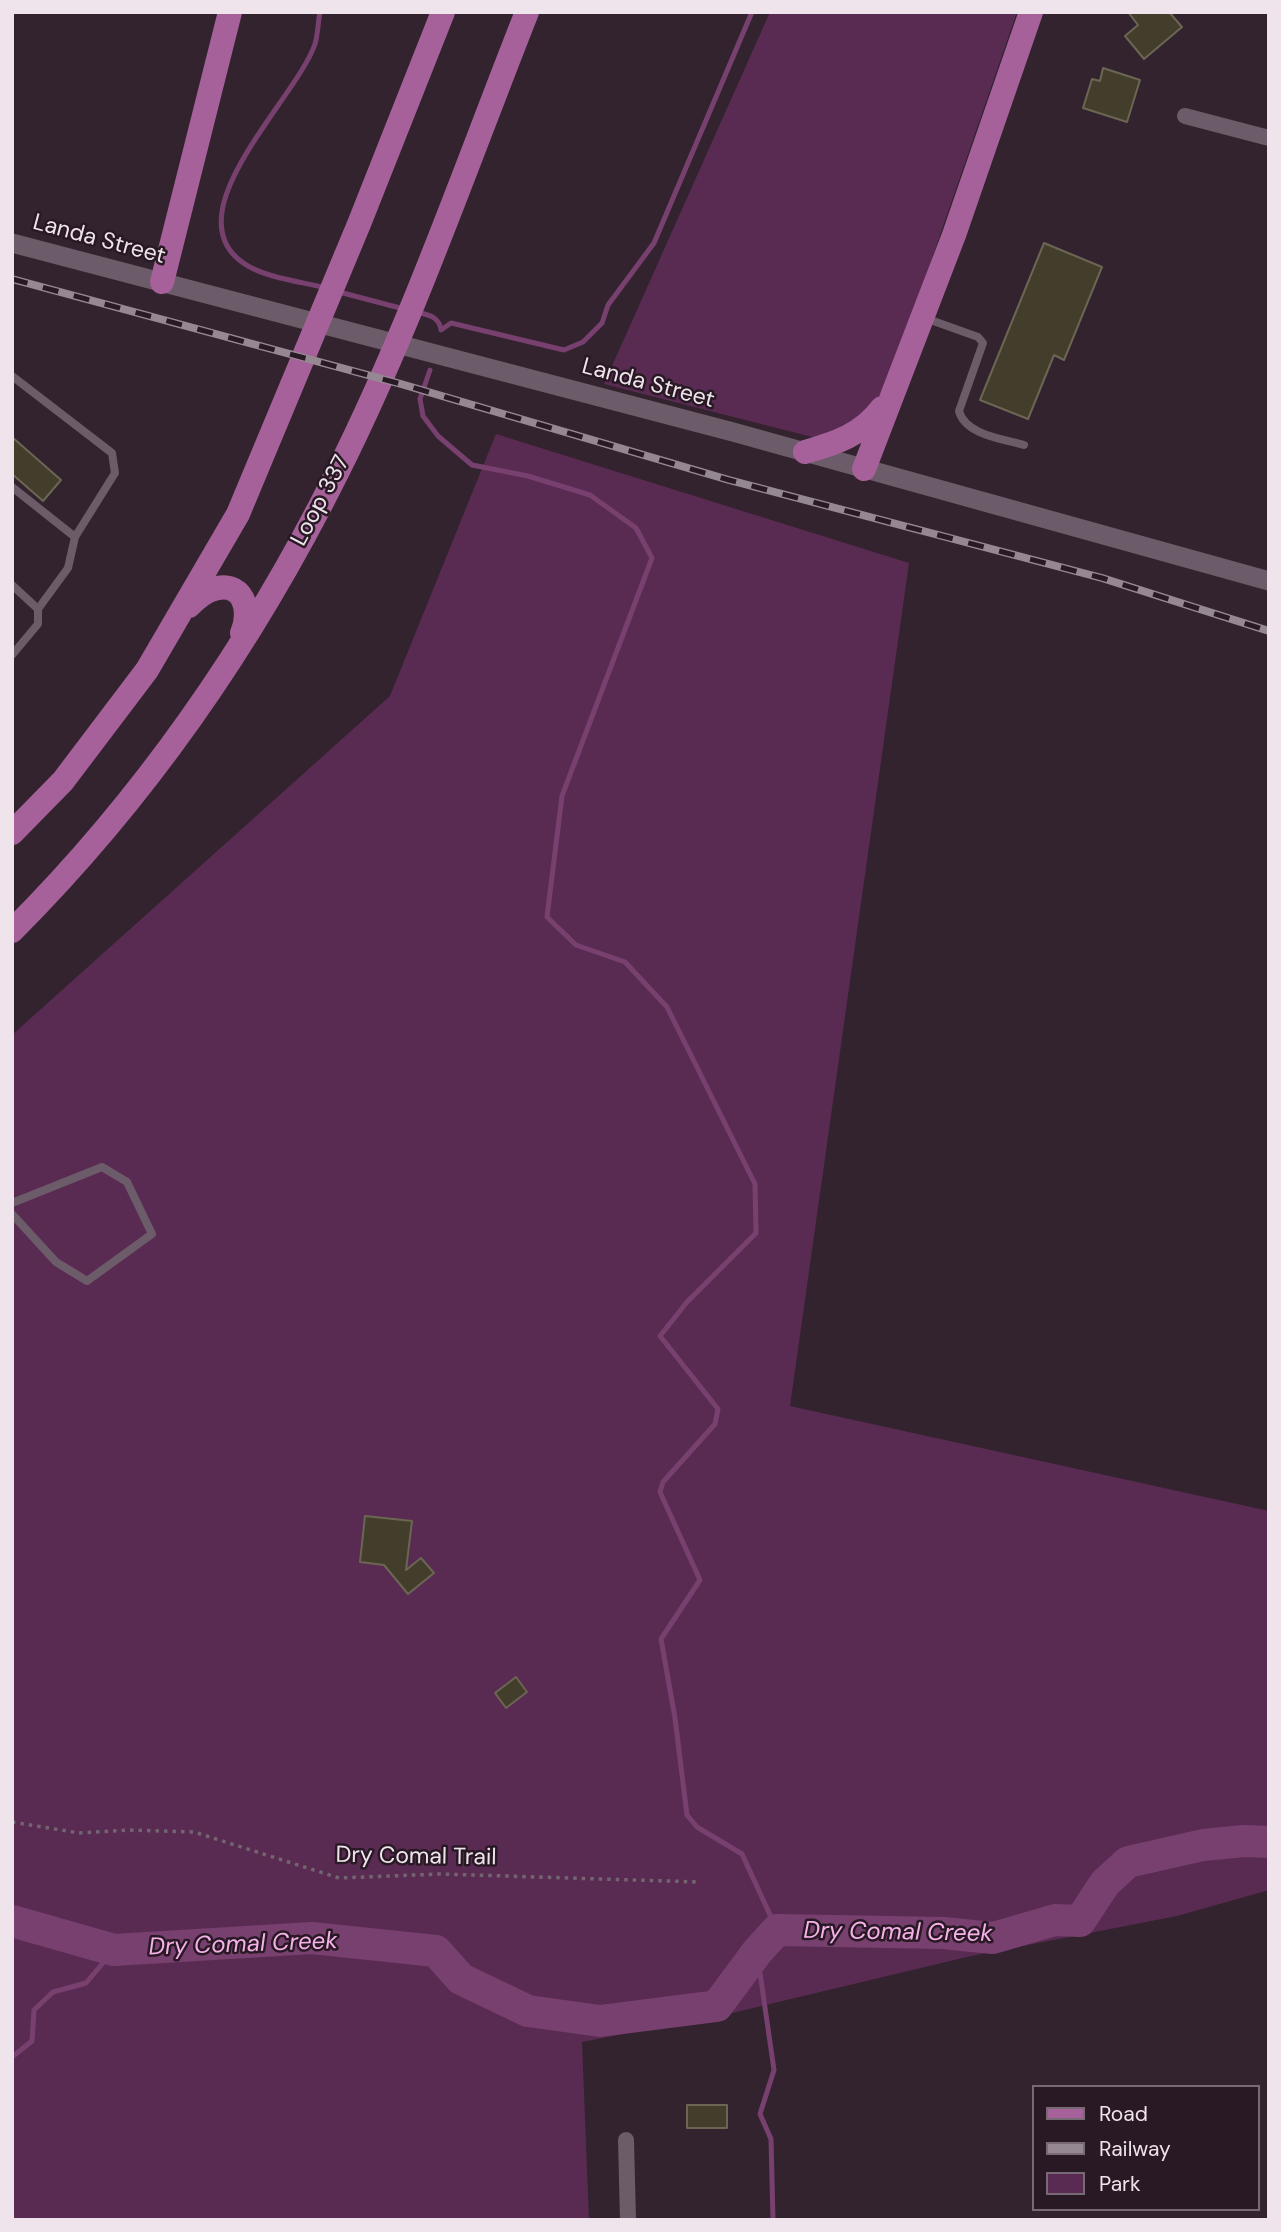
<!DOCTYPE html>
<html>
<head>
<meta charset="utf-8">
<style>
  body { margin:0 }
  #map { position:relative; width:1281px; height:2232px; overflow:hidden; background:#32232f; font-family:"DM Sans",sans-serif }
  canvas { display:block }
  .frame { position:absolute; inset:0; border:14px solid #efe4ec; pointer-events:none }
  .legend { position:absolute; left:1032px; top:2085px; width:228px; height:126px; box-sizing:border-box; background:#281925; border:2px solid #786a75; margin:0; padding:9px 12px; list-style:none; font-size:21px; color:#efe4ec }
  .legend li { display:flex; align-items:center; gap:14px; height:35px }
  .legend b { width:35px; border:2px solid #786a75 }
</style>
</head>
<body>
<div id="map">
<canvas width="1281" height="2232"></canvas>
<div class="frame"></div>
<ul class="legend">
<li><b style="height:9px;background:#a6619a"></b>Road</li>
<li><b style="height:9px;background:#958892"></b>Railway</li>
<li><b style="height:19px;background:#5a2b52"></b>Park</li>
</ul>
</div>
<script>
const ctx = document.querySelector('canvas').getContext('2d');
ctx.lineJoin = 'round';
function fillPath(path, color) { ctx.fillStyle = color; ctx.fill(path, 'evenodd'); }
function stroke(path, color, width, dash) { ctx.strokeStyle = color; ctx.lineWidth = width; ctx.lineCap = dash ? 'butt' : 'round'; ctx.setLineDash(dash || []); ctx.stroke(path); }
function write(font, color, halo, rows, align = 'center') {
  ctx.font = font + ' "DM Sans",sans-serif'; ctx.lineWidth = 5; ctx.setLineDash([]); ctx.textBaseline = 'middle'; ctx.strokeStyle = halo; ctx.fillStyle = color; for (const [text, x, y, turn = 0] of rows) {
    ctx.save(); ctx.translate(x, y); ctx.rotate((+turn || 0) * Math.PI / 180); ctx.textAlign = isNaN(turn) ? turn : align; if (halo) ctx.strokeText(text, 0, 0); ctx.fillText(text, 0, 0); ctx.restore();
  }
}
const green = new Path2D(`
  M770 12H1017L890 380 865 416 820 439 604 384Z
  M496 434 909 563 790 1406 1269 1511V1890L1177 1916 971 1956 732 2013 582 2042 589 2220H12V1035L390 696Z`);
const stream = new Path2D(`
  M320 12C318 22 318 34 315 44 296 100 166 218 248 266 268 278 303 282 326 288
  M339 292 404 309
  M417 312C428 315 439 316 441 330L451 323 564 350 583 342 602 323 608 305 654 243 752 12
  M430 370 420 399 423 416 438 436 472 465 528 476 590 495 636 528 652 558 562 796 547 917 576 945 625 962 667 1007 755 1184 756 1233 687 1302 660 1336 718 1409 715 1424 663 1482 660 1492 700 1580 661 1639 675 1718 687 1815 697 1827 742 1854 777 1930
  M757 1952 774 2070 760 2114 771 2139 773 2220
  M12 2057 32 2041 34 2010 53 1992 86 1983 114 1950`);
const river = new Path2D(`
  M12 1921 114 1950 312 1938 436 1951 461 1979 528 2011 600 2021 717 2006 757 1952 777 1930 943 1933 993 1938 1055 1920 1080 1921 1105 1883 1128 1862 1203 1845 1244 1841 1269 1842`);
const building = new Path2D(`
  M1128 12H1169L1182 27 1144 59 1125 36 1138 25Z
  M1103 68 1140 80 1127 122 1083 108 1092 79 1100 81Z
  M1044 243 1102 267 1064 360 1054 355 1028 419 980 400Z
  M12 437 61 480 43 501 12 474Z
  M365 1516 412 1521 406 1570 421 1558 434 1573 408 1594 384 1565 360 1562Z
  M516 1677 527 1692 506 1708 495 1693Z
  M687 2105H727V2128H687Z`);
const path = new Path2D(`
  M12 1822 79 1833 129 1830 194 1832 339 1878 440 1874 699 1882`);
const service = new Path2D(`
  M925 318 978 337 983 343 959 411C965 435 1004 439 1024 445
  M12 376 112 453 115 473 75 537 68 568 38 609
  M12 487 75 537
  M12 585 38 609V624L12 655
  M12 1203 102 1167 127 1182 152 1234 87 1281 56 1262 12 1214`);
const minor = new Path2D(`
  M1185 116 1269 138
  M626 2140 628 2220`);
const tertiary = new Path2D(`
  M12 243 733 432 1269 581`);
const primary = new Path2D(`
  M162 282 230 12
  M805 452C836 443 862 435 882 408
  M864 469 954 235 1031 12
  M189 606C195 600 203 593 211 590 243 578 252 610 242 633
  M12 833 63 781 147 670 238 514 359 224 443 12
  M12 931C145 798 254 640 338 471 412 323 466 166 527 12`);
const rail = new Path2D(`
  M12 279 401 384 729 480 1102 578 1269 631`);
const streetNames = [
  ["Landa Street",99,240,15],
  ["Landa Street",648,384,15],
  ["Loop 337",321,501,-62],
  ["Dry Comal Trail",416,1857,1]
];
const waterNames = [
  ["Dry Comal Creek",898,1933,1],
  ["Dry Comal Creek",243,1945,-2]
];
fillPath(green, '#5a2b52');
stroke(stream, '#78406e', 5);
stroke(river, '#78406e', 32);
fillPath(building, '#433e2c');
stroke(building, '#6b6653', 2);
stroke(path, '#736570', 3.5, [3.5, 5]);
stroke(service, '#6c5b68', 8);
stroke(minor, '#6c5b68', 16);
stroke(tertiary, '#6c5b68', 19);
stroke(primary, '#a6619a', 24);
stroke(rail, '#958892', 8);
stroke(rail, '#281925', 5, [16]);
write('23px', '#efe4ec', '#281925', streetNames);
write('italic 24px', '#f6b2e8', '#281925', waterNames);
</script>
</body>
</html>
